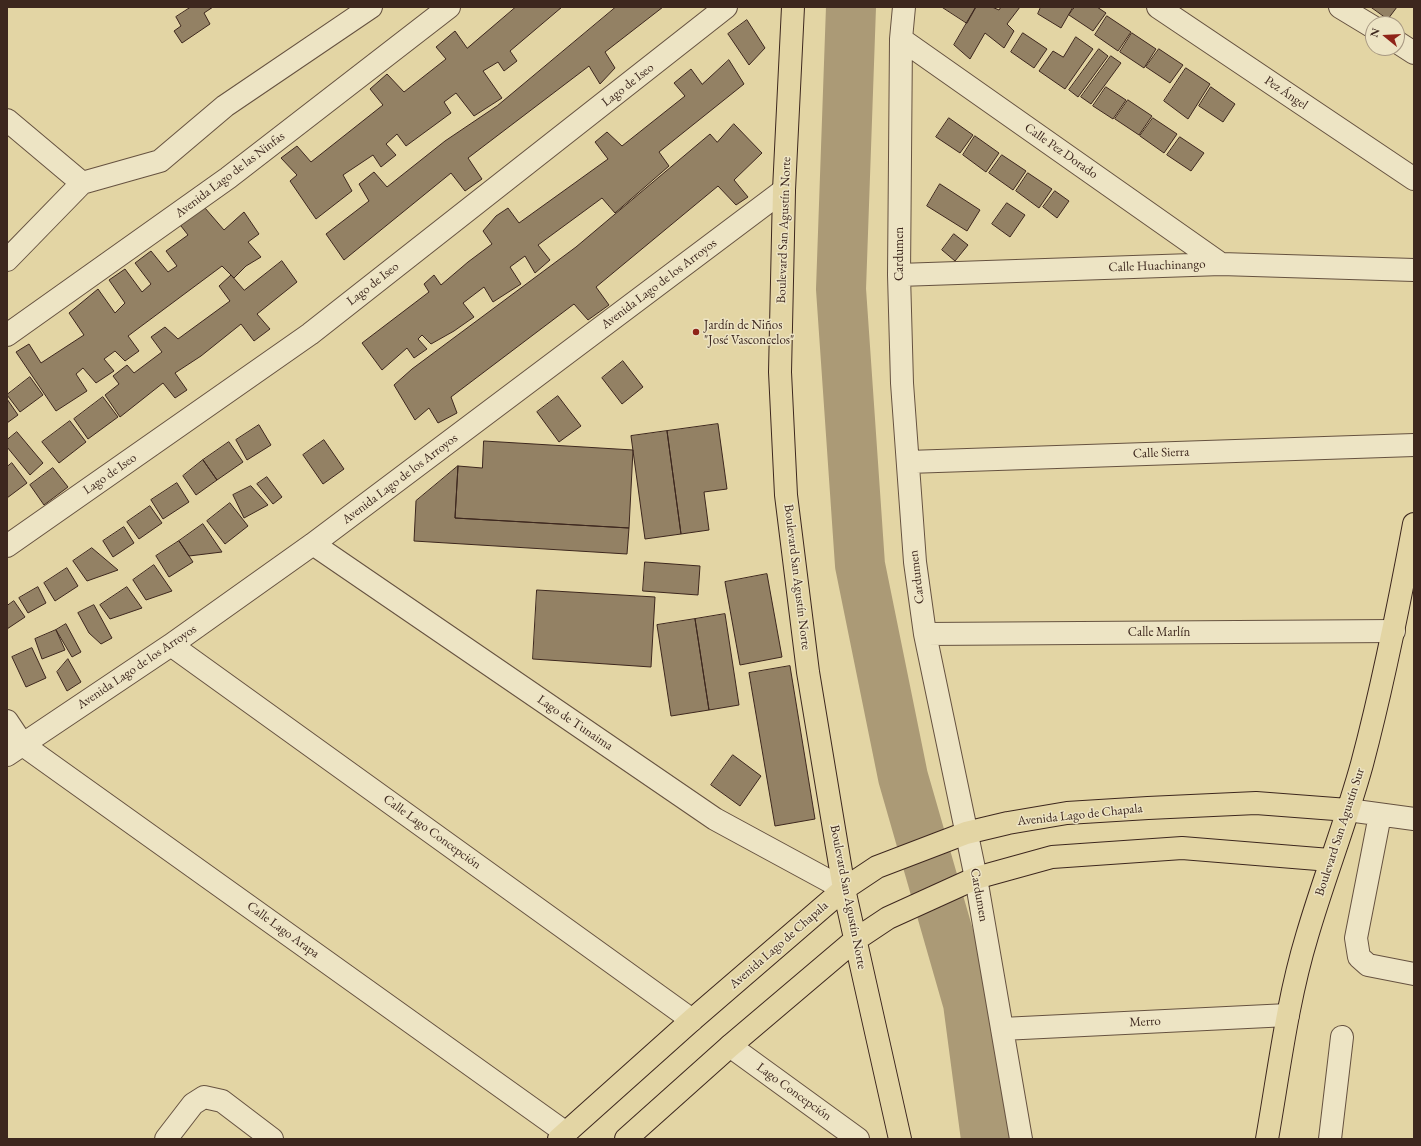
<!DOCTYPE html>
<html>
<head>
<meta charset="utf-8">
<style>
  body { margin:0 }
  #map { position:relative; width:1421px; height:1146px; overflow:hidden; background:#e3d5a4; font-family:"EB Garamond",serif }
  canvas { display:block }
  .frame { position:absolute; inset:0; border:8px solid #3d271e; pointer-events:none }
  .north { position:absolute; left:1365px; top:16px; width:40px; height:40px; box-sizing:border-box; background:#ede4c4; border:1px solid #a79882; border-radius:50%; rotate:288deg; font-size:11px; font-weight:700; line-height:16px; text-align:center; color:#3d271e }
  .north::after { content:''; display:block; margin:auto; width:14px; height:18px; background:#8f2418; clip-path:polygon(50% 0,100% 100%,50% 72%,0 100%) }
</style>
</head>
<body>
<div id="map">
<canvas width="1421" height="1146"></canvas>
<div class="frame"></div>
<div class="north">N</div>
</div>
<script>
const ctx = document.querySelector('canvas').getContext('2d');
ctx.lineJoin = 'round';
function stroke(path, color, width, dash) { ctx.strokeStyle = color; ctx.lineWidth = width; ctx.lineCap = dash ? 'butt' : 'round'; ctx.setLineDash(dash || []); ctx.stroke(path); }
function fillPath(path, color) { ctx.fillStyle = color; ctx.fill(path, 'evenodd'); }
function write(font, color, halo, rows, align = 'center') {
  ctx.font = font + ' "EB Garamond",serif'; ctx.lineWidth = 3; ctx.setLineDash([]); ctx.textBaseline = 'middle'; ctx.strokeStyle = halo; ctx.fillStyle = color; for (const [text, x, y, turn = 0] of rows) {
    ctx.save(); ctx.translate(x, y); ctx.rotate((+turn || 0) * Math.PI / 180); ctx.textAlign = isNaN(turn) ? turn : align; if (halo) ctx.strokeText(text, 0, 0); ctx.fillText(text, 0, 0); ctx.restore();
  }
}
const river = new Path2D(`
  M851 7 841 289 860 565 903 777 968 1003 986 1139`);
const building = new Path2D(`
  M191 7H213L204 13 210 24 182 43 174 31 181 26 176 17Z
  M516 7H562L510 51 517 61 504 71 498 62 483 71 502 98 474 116 456 93 444 102 451 113 406 146 397 134 386 144 396 155 381 167 373 155 343 175 352 191 316 219 290 181 297 175 281 158 297 146 311 162 383 105 370 89 387 74 404 92 446 59 436 47 455 31 467 48Z
  M616 7H663L605 52 615 68 600 84 589 66 468 158 482 179 465 191 451 173 344 260 326 234 369 201 359 184 374 172 387 187 445 141 497 106Z
  M942 7H976L967 23Z
  M976 7H992L999 10 1001 7H1020L1007 24 1014 31 1004 48 985 33 970 59 954 45Z
  M1041 7H1073L1061 28 1038 14Z
  M1075 7H1097L1106 13 1093 31 1069 15Z
  M1371 7H1397L1388 19Z
  M1107 16 1131 32 1118 51 1095 35Z
  M747 20 765 48 749 65 728 34Z
  M1023 33 1047 49 1034 68 1011 52Z
  M1132 33 1156 49 1144 68 1120 52Z
  M1076 37 1093 49 1065 89 1039 71 1053 51 1063 57Z
  M1099 49 1108 56 1078 97 1069 90Z
  M1159 49 1183 65 1170 83 1146 67Z
  M1111 56 1121 63 1091 104 1081 97Z
  M729 60 744 84 659 152 669 166 615 213 602 198 538 245 550 260 535 273 525 256 510 267 521 284 493 302 484 287 463 303 474 317 454 331 431 344 422 335 418 339 427 349 414 358 407 348 382 370 362 343 429 292 424 284 434 275 441 285 468 262 492 244 483 231 496 216 508 208 519 223 608 159 595 142 607 132 622 146 685 96 674 83 691 69 702 84Z
  M1186 68 1210 84 1188 119 1164 101Z
  M1106 87 1126 100 1113 119 1093 106Z
  M1211 87 1235 104 1223 122 1199 106Z
  M1128 100 1152 116 1139 135 1115 119Z
  M949 118 973 135 960 153 936 137Z
  M1153 118 1177 134 1164 153 1140 136Z
  M734 124 762 153 734 180 748 197 736 205 718 186 596 287 609 305 588 320 574 304 451 397 457 413 438 423 429 408 415 420 394 385 412 369 576 247 710 134 717 142Z
  M975 136 999 153 986 172 963 155Z
  M1180 137 1204 153 1191 171 1167 155Z
  M1002 155 1026 171 1013 190 989 173Z
  M1028 173 1052 189 1039 208 1016 191Z
  M940 184 980 210 967 231 927 206Z
  M1055 191 1069 201 1057 218 1043 207Z
  M1007 203 1025 215 1010 237 992 224Z
  M205 208 224 230 244 212 259 234 248 242 261 257 246 266 234 278 222 266 128 336 139 351 125 361 115 351 104 359 114 371 96 383 83 368 76 374 87 391 56 411 16 352 29 344 41 363 84 335 69 313 98 289 115 313 125 303 109 280 125 269 142 292 151 284 135 263 151 251 168 272 177 266 166 251 188 235 181 226Z
  M954 234 968 245 955 261 942 250Z
  M282 261 297 282 257 314 270 329 254 341 241 324 201 356 175 373 187 390 175 398 163 383 120 417 105 395 119 384 113 376 127 365 134 373 162 352 151 337 165 327 178 339 230 301 219 286 231 275 244 290Z
  M623 361 643 387 622 404 602 378Z
  M30 377 43 395 20 412 7 395Z
  M558 396 581 426 559 442 537 412Z
  M103 397 118 417 88 439 74 419Z
  M7 399 18 415 7 423Z
  M70 421 86 442 59 463 42 442Z
  M718 424 727 489 704 492 709 530 681 534 667 431Z
  M259 425 271 445 247 460 236 440Z
  M667 431 681 534 645 539 631 436Z
  M17 432 43 463 30 475 7 447V440Z
  M324 440 344 469 323 484 303 455Z
  M484 441 633 450 629 528 455 518 458 466 482 468Z
  M229 442 243 462 217 480 203 460Z
  M203 460 217 480 196 495 183 476Z
  M12 463 27 483 7 498V467Z
  M458 466 455 518 629 528 627 554 414 541 416 501Z
  M53 468 68 487 44 505 30 485Z
  M267 477 282 497 273 504 257 484Z
  M177 483 189 502 163 519 151 500Z
  M251 486 268 505 244 518 233 495Z
  M230 503 248 526 225 544 207 521Z
  M150 506 162 523 139 539 127 522Z
  M203 524 222 552 189 556 179 541Z
  M124 527 134 543 113 557 103 541Z
  M179 541 193 562 169 577 156 556Z
  M92 548 118 570 87 581 73 561Z
  M645 562 700 566 698 595 643 591Z
  M154 565 172 591 146 600 133 580Z
  M67 568 78 586 55 601 44 583Z
  M767 574 782 657 740 665 725 582Z
  M38 587 46 603 28 613 19 598Z
  M127 587 142 608 110 619 100 605Z
  M537 590 655 597 651 667 533 659Z
  M14 601 25 617 7 629V606Z
  M94 605 112 638 101 644 89 633 78 613Z
  M725 614 739 705 709 710 695 619Z
  M695 619 709 710 671 716 657 625Z
  M66 624 81 652 72 657 56 630Z
  M56 630 65 650 42 659 35 639Z
  M32 648 46 678 26 687 12 657Z
  M68 659 81 682 67 691 57 672Z
  M790 666 815 819 775 826 749 673Z
  M733 755 761 776 740 806 711 785Z`);
const minor = new Path2D(`
  M904 7 901 39 899 275 902 383 915 562 925 634 976 878 1021 1139
  M1158 7 1414 179
  M1340 7 1373 27
  M901 39 1221 264
  M1397 42 1414 53
  M7 120 82 183
  M7 260 82 183 160 161 225 106 371 7
  M899 275 1221 264 1414 270
  M7 335 228 178 449 7
  M908 462 1414 445
  M313 544 715 819 844 889
  M7 546 310 334 726 7
  M925 634 1394 631
  M171 645 692 1020
  M7 721 23 745 566 1133
  M7 755 171 645 313 544 784 190
  M1348 810 1414 819
  M1380 815 1356 938 1359 957 1368 965 1414 974
  M1002 1029 1288 1015
  M730 1046 858 1139
  M166 1139 193 1104 204 1097 222 1101 272 1139
  M1330 1139 1342 1037`);
const major = new Path2D(`
  M793 7 784 190 780 372 786 495 808 672 844 889 900 1139
  M559 1139 692 1020 844 889 877 867 966 833 1008 823 1067 813 1148 808 1256 803 1348 810
  M626 1139 730 1046 855 940 888 918 976 878 1052 857 1182 848 1330 860
  M1267 1139C1279 1071 1287 1002 1307 936 1324 878 1346 822 1362 764 1383 685 1399 605 1414 524`);
const markers = [
  [696,332,4,"#8f2418"]
];
const streetNames = [
  ["Lago de Iseo",628,85,-38],
  ["Pez Ángel",1286,93,34],
  ["Calle Pez Dorado",1061,151,35],
  ["Avenida Lago de las Ninfas",230,175,-37],
  ["Boulevard San Agustín Norte",784,230,-88],
  ["Cardumen",899,254,-90],
  ["Calle Huachinango",1157,266,-2],
  ["Lago de Iseo",373,284,-38],
  ["Avenida Lago de los Arroyos",659,284,-37],
  ["Calle Sierra",1161,453,-2],
  ["Lago de Iseo",110,474,-35],
  ["Avenida Lago de los Arroyos",400,479,-37],
  ["Boulevard San Agustín Norte",797,577,83],
  ["Cardumen",917,577,-97],
  ["Calle Marlín",1159,632],
  ["Avenida Lago de los Arroyos",137,667,-34],
  ["Lago de Tunaima",575,723,34],
  ["Avenida Lago de Chapala",1080,815,-6],
  ["Calle Lago Concepción",432,832,36],
  ["Boulevard San Agustín Sur",1340,832,-72],
  ["Cardumen",979,895,80],
  ["Boulevard San Agustín Norte",848,897,79],
  ["Calle Lago Arapa",283,930,36],
  ["Avenida Lago de Chapala",779,945,-41],
  ["Merro",1145,1022,-3],
  ["Lago Concepción",794,1092,36]
];
const poiNames = [
  ["Jardín de Niños",704,325],
  ["\"José Vasconcelos\"",704,340]
];
stroke(river, '#ab9a76', 50);
fillPath(building, '#938164');
stroke(building, '#3d271e', 1);
stroke(minor, '#665240', 24);
stroke(major, '#3d271e', 24);
stroke(minor, '#ede4c4', 22);
stroke(major, '#e3d5a4', 22);
for (const [x, y, r, color] of markers) { const dot = new Path2D(); dot.arc(x, y, r, 0, 2 * Math.PI); ctx.fillStyle = color; ctx.fill(dot); stroke(dot, '#ede4c4', 1.5); }
write('13px', '#3d271e', '#ede4c4', streetNames);
write('13px', '#3d271e', '#ede4c4', poiNames, 'left');
</script>
</body>
</html>
